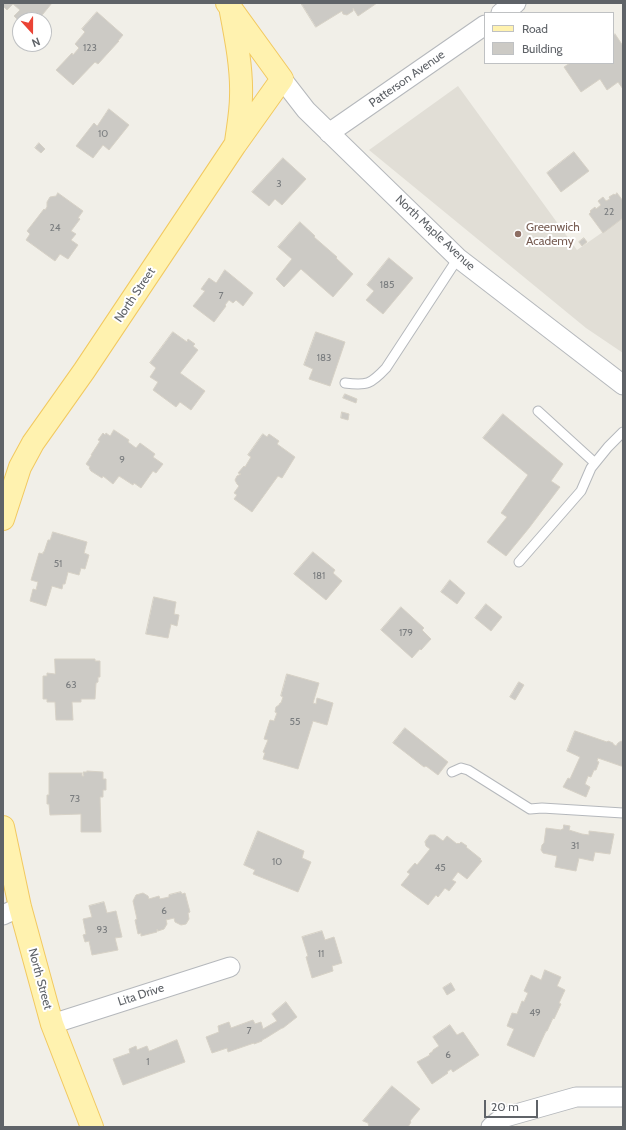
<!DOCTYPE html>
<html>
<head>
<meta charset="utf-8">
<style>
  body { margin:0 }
  #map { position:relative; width:626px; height:1130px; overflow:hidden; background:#f1efe8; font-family:Cabin,sans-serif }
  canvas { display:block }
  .frame { position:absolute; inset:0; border:4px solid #5f6368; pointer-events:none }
  .legend { position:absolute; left:484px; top:12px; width:130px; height:52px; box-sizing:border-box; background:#fff; border:1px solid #bfc1c3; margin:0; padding:5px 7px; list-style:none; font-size:12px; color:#5f6368 }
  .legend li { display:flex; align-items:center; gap:8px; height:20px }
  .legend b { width:20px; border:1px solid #bfc1c3 }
  .north { position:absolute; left:12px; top:12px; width:40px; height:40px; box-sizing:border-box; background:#fff; border:1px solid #bfc1c3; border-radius:50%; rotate:159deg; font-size:11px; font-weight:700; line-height:16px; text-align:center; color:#5f6368 }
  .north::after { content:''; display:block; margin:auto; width:14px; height:18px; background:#ea4335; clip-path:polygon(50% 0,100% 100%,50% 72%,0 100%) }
  .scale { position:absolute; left:484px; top:1100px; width:54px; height:18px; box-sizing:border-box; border:2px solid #5f6368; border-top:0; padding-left:5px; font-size:12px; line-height:14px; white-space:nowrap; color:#5f6368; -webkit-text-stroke:3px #fff; paint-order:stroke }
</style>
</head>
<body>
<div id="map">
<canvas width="626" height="1130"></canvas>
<div class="frame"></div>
<ul class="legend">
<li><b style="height:5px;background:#fff2af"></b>Road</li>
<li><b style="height:11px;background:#cccac5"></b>Building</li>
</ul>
<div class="north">N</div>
<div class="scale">20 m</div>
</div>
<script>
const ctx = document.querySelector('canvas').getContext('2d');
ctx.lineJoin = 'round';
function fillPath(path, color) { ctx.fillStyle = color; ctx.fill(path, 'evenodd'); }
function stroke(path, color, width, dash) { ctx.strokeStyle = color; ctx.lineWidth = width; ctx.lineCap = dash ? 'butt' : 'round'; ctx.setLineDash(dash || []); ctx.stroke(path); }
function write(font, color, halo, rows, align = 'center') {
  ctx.font = font + ' Cabin,sans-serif'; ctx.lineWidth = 4; ctx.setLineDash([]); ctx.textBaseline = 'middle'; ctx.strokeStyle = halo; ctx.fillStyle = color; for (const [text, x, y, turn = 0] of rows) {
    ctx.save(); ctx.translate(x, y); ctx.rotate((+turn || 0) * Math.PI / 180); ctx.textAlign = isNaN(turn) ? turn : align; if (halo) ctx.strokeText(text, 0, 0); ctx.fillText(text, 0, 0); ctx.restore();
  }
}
const education = new Path2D(`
  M458 86 577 250 623 218V353L586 328 369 150Z`);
const building = new Path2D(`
  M3 3H52L38 20 36 18 34 20H20V22L14 16 20 10 13 4 7 10 3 6Z
  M301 3H377L358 16 353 8V11L347 15 343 14 342 11 316 27Z
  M97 12 123 35 118 41H119L98 64 95 62 73 85 56 70 72 53 73 55 79 48 75 44 85 32 82 29Z
  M615 34 623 46V89L618 82 607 90 600 79 581 92 564 67 570 63H613V36Z
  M109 109 129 125 109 150 103 145 93 158 76 146 94 123 97 126Z
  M39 143 45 149 41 153 35 148Z
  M574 152 589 171 561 192 547 173Z
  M283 158 306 179 282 205 275 199 269 206 252 192Z
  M58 193 83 211 78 218 80 219 71 231 76 234 71 240 78 245 68 259 60 254 55 261 26 240 30 234 27 231 44 209 45 210 47 207V202L50 197 56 196Z
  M617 193 623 201V218L603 233 589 214 591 212 590 211 595 207 596 209 601 205 598 201 603 197 606 201 610 199 609 197 614 194 615 195Z
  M300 222 315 236 314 237 337 257 336 258 353 274 333 297 301 269 284 287 276 279 292 259 278 247Z
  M584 238 587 242 582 246 579 242Z
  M389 258 413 278 383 314 366 300 374 291 367 285Z
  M225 270 253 293 243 306 236 300 233 303 229 300 225 305 226 306 214 322 193 306 205 291 201 289 209 278 216 283Z
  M173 332 187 342 188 339 195 344 193 346 198 350 180 373 205 391 191 410 180 402 176 407 153 390 158 382 150 377 156 368 150 363Z
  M316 332 345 342 330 386 309 379 313 369 304 365Z
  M345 394 357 399 356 403 343 398Z
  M342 412 349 414 348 420 341 418Z
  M503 414 563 464 551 481 560 487 529 528 506 556 487 542 507 517 501 513 528 475 483 438Z
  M114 430 129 440 128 442 136 448 140 443 155 454 153 457 163 464 156 473 153 471 141 488 134 483 133 485 119 476 113 484 103 476 102 478 91 471 89 468 90 467 86 464 92 455H91L100 441 98 440 103 433 105 435 106 433 110 436Z
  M263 434 267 437 269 434 279 441 277 444 295 457 282 478 278 476 252 512 234 499 237 495 234 493 239 486 237 484 235 480 237 476 241 474 238 473 244 466 245 467 251 457 248 455Z
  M53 532 87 542 84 553 89 555 85 569 81 568 79 575 68 572 65 584H63L62 589 52 586 46 606 30 601 33 589 36 590 38 582 31 580 39 553 43 554V552H44L48 540H50Z
  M313 552 335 570 333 573 342 581 326 600 294 574Z
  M450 580 465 593 457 604 441 592Z
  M154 597 176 602 174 614 179 615 177 626 171 624 168 638 146 634Z
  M486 604 502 617 491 631 475 618Z
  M401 607 424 628 422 630 431 639 421 650 420 649 412 658 381 630Z
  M55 659H95V661H100V677H98V682L96 683 95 699H81V702H72L73 720H56L55 702H47V699H43V676H47V673L55 674Z
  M287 674 319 683 313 703 316 704 317 698 333 703 327 725 313 721 298 769 263 759 265 753 263 752 268 740 264 739 270 720 274 721 277 713 275 712 276 707 279 705 280 703H281L283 697 281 696Z
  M519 682 524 685 515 700 510 697Z
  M405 728 448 762 438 775 426 766 424 767 393 743Z
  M575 731 607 742 608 741 613 743V744L616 746 618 743 621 741 623 742V766H621L598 758 597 761 599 762 596 770H594L591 777 588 776 585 784 590 787 586 797 563 787 568 778 570 779 580 757 567 751Z
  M87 771 103 772V779H106V790H103V797H100L101 832H81V814L50 815 49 804H47V795H49V773H82V776H84L83 772H87Z
  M564 825 570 826 569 830 582 834 589 835V831L614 834 610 854 595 852 593 861 579 858 576 871 555 867 557 856 543 853 541 850 542 845 544 843 546 828 561 830 562 829H563Z
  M258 831 304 851 302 858 311 862 298 892 253 874 255 870 244 865Z
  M430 835H435L443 841 447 836 457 844 458 843 459 844 461 842 467 846 466 847 481 859 480 860 482 861 467 879 458 872 452 880 456 882 449 891 445 888 438 897 436 895 428 905 401 885 410 874 407 872 415 863 417 865 430 849 426 846 425 842Z
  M181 892 182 894 185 893 190 912 188 913 189 919 186 924 181 925 175 922 174 918 166 920 167 924 164 929 158 931 157 929V932L141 936V933L138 934 135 920 137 919 133 901 136 895 143 893 148 896 149 899 159 896 160 899 169 897V895Z
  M104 902 107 913 116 911 122 937 115 938 118 950 92 955 89 941 85 942 83 935 86 934 83 919 92 917 89 906Z
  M322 931 325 940 334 937 342 963 332 966 333 971 312 978 306 957 308 956 302 937Z
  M545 970 561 977 557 986 565 990 559 1003 561 1004 554 1019 553 1018 547 1031H546L534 1057 507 1045 514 1029 507 1026 512 1013 517 1014 522 1001 524 1002 528 993 524 991 531 975 541 980Z
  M451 983 455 990 447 995 443 988Z
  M286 1002 297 1017 283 1028H282L266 1038 262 1040V1041L254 1044V1043L228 1052 227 1048 212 1053 206 1037 219 1032 218 1026 229 1022 231 1028 253 1020 255 1024 261 1022 263 1029 277 1021 272 1014Z
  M450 1025 457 1035 463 1032 479 1055 453 1072 451 1069 447 1072 448 1073 432 1084 417 1062 430 1055 429 1054 433 1051V1050L439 1046 433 1037Z
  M177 1040 185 1062 123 1085 113 1059 130 1053 129 1049 136 1046 137 1050 147 1046 149 1051Z
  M392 1086 420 1109 410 1121 411 1122 408 1127H369L368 1123 363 1121Z`);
const service = new Path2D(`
  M345 383C367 386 371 384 386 368L458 258
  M538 411 595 463
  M519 562 581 491 591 468 608 447 623 432
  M452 772 461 768 468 770 530 809 542 808 623 813`);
const minor = new Path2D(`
  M501 13 516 3
  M282 79 306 110 458 258 623 385
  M329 133 485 25
  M3 915 20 907
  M52 1024 230 967
  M491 1127 502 1118 576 1097H623`);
const primary = new Path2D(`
  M231 12C236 38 242 69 241 96 241 111 238 127 236 142
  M3 519 20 467 33 443 84 371 235 145 282 79 227 3
  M3 827 20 907 52 1024 92 1127`);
const markers = [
  [518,234,4,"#8d6e63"]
];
const numberNames = [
  ["123",90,48],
  ["10",103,134],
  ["3",279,184],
  ["22",609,212],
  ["24",55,228],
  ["185",387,285],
  ["7",221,296],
  ["183",324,358],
  ["9",122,460],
  ["51",58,564],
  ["181",319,576],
  ["179",406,633],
  ["63",71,685],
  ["55",295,722],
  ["73",75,799],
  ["31",575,846],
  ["10",277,862],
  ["45",440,868],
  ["6",164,911],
  ["93",102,930],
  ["11",321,954],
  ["49",535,1013],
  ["7",249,1031],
  ["6",448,1055],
  ["1",148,1062]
];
const streetNames = [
  ["Patterson Avenue",407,79,-35],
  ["North Maple Avenue",435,233,43],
  ["North Street",135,295,-56],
  ["North Street",40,979,75],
  ["Lita Drive",141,995,-18]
];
const educationNames = [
  ["Greenwich",526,227],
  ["Academy",526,241]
];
fillPath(education, '#e1ded6');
fillPath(building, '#cccac5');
stroke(building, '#d6d1c6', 1);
stroke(service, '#b5b8bc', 11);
stroke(minor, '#b5b8bc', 21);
stroke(primary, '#f2c960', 24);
stroke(service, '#fff', 9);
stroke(minor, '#fff', 19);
stroke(primary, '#fff2af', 22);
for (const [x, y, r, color] of markers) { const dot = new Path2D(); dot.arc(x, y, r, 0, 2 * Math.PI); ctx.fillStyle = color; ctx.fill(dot); stroke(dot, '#fff', 1.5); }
write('10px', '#7a7d7f', null, numberNames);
write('12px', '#5f6368', '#fff', streetNames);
write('12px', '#785e54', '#fff', educationNames, 'left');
</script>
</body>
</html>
